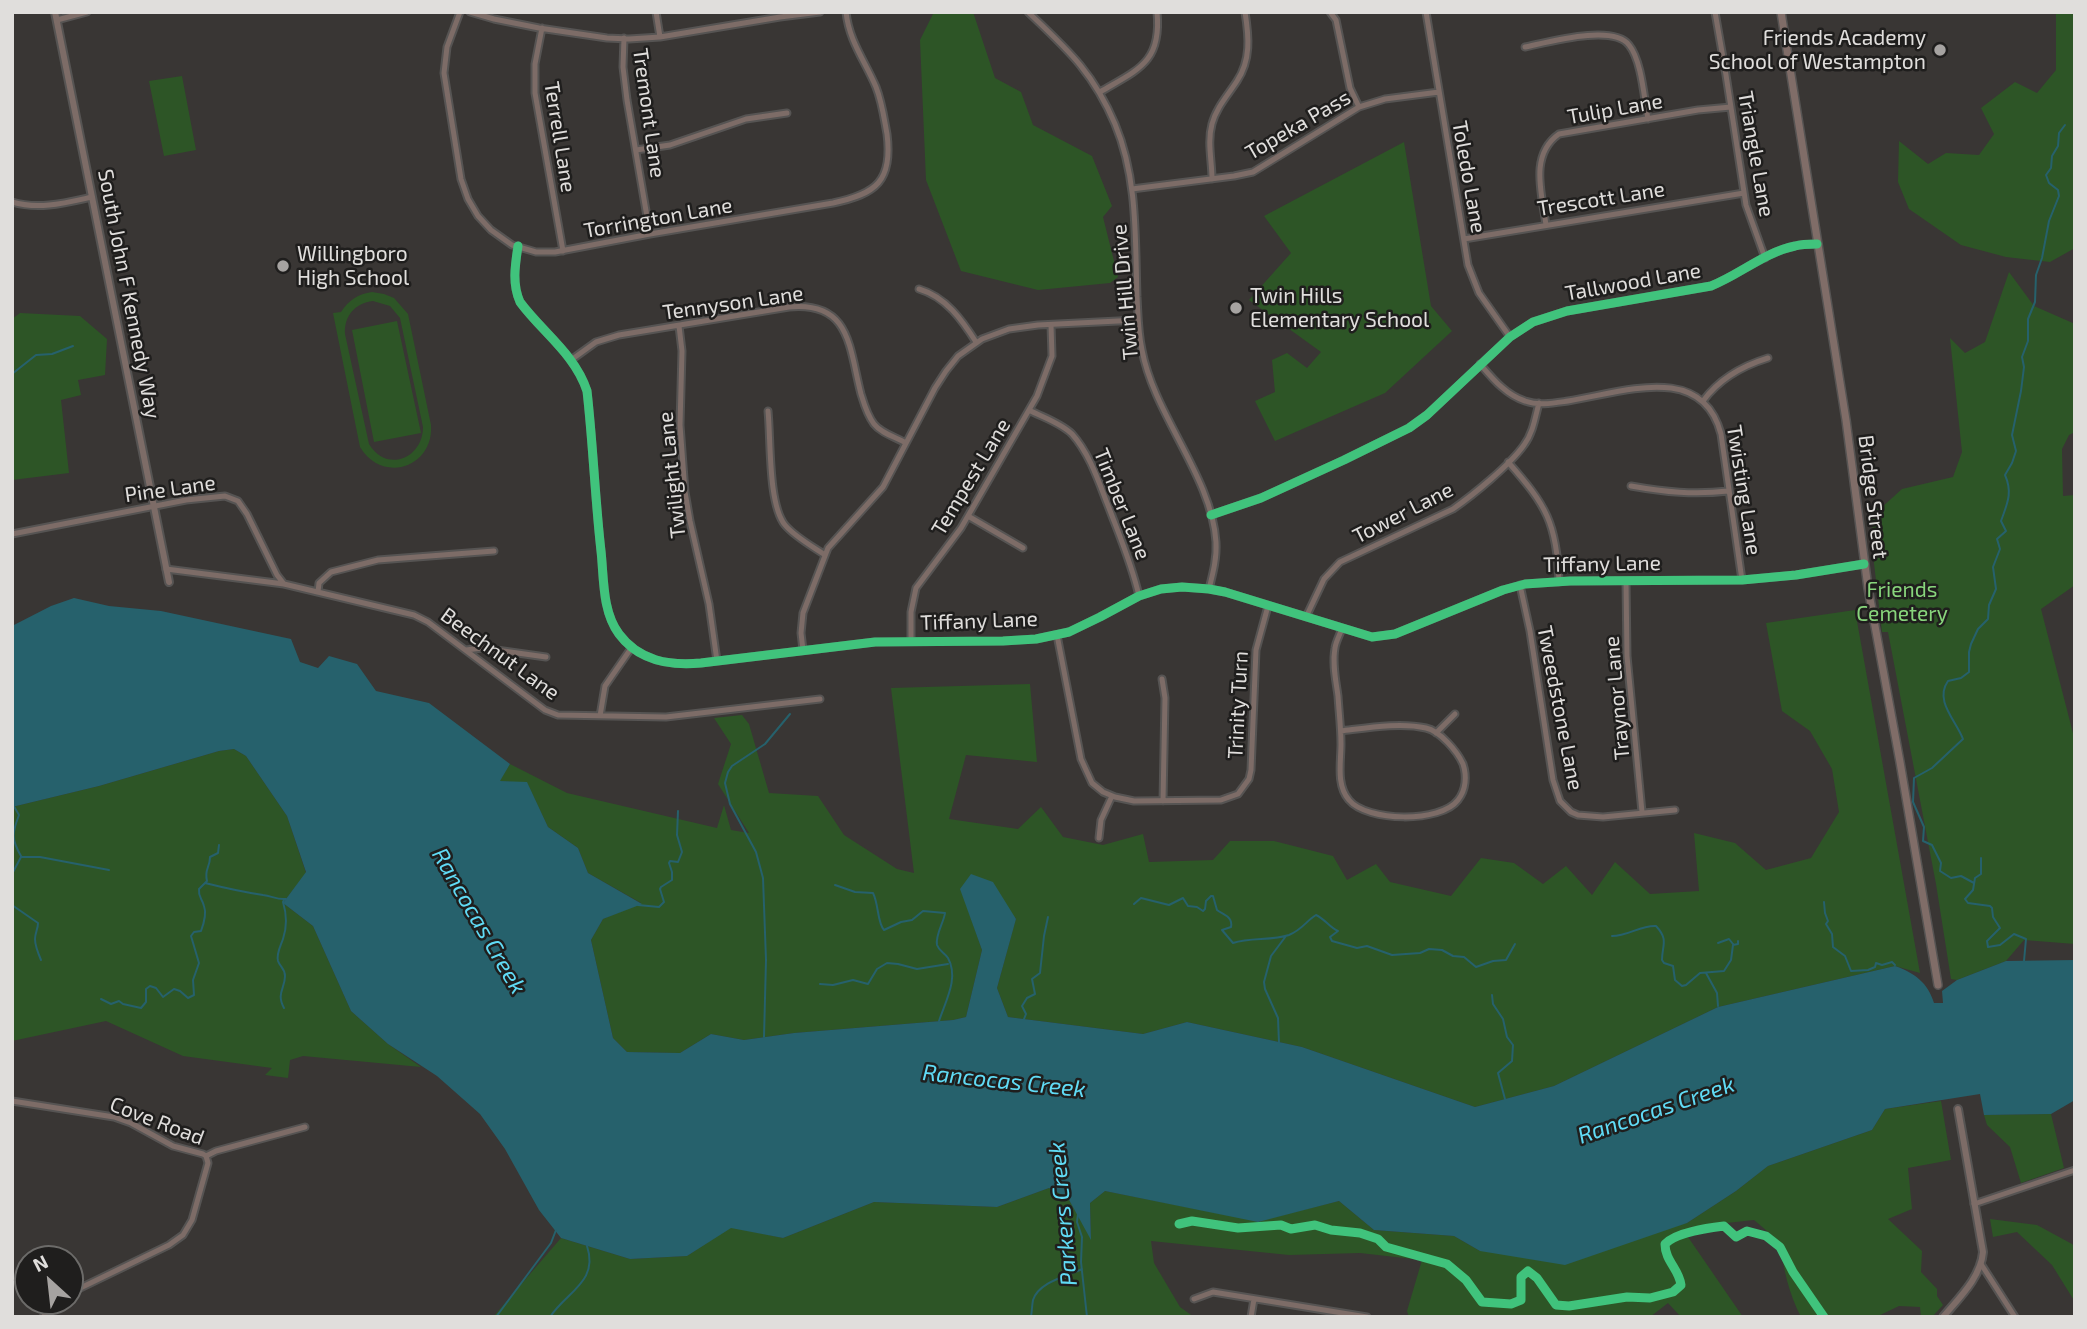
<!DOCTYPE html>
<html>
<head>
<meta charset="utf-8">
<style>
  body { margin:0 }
  #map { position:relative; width:2087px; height:1329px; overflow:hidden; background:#393634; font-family:"Exo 2",sans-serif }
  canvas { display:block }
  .frame { position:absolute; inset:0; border:14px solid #e0dedc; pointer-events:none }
  .north { position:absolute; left:14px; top:1245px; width:70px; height:70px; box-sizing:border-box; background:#1f1e1d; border:2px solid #6c6b69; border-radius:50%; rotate:333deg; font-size:19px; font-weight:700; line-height:28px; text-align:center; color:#e0dedc }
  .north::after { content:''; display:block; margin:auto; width:24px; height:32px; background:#a6a3a1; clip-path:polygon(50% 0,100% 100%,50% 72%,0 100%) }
</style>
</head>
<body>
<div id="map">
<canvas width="2087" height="1329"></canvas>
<div class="frame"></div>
<div class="north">N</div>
</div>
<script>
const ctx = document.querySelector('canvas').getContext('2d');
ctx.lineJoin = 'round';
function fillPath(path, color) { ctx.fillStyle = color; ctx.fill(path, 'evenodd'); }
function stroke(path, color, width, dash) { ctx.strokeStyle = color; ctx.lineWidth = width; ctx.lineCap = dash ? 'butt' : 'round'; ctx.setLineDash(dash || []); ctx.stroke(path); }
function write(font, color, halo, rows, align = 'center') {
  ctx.font = font + ' "Exo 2",sans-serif'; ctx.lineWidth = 5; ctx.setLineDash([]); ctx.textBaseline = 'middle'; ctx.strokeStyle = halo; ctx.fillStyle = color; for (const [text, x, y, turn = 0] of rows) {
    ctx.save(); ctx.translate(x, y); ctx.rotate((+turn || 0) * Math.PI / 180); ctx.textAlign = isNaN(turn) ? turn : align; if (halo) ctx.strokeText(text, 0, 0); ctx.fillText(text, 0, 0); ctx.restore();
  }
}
const green = new Path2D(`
  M934 12H973L995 78 1021 92 1033 125 1092 156 1112 206 1103 217 1118 277 1110 283 1038 290 961 271 926 180 920 40Z
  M2056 12H2075V248L2050 262 2006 257 1961 245 1909 209 1898 182 1899 141 1928 164 1946 153 1979 155 1994 134 1981 108 2015 82 2037 93 2056 70Z
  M182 76 196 150 164 156 149 81Z
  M1404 142 1431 306 1452 331 1385 393 1275 441 1255 401 1275 392 1272 360 1287 353 1307 368 1321 352 1249 300 1291 253 1264 216Z
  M2009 272 2034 306 2075 324V432L2069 435 2062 449 2063 496 2075 495V585L2041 609 2075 741V944L2024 940 2006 961 1957 980 1951 979 1936 884 1888 632H1882L1872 546H1875L1870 508H1881L1902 489 1953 477 1962 452 1950 338 1965 353 1985 342Z
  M372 292 384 294 394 298 408 314 431 425C434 468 382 484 360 447L333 313 341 312C349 300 358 294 372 292ZM373 301 390 306 400 318 423 427C423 459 386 473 369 444L345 334C344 316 355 303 373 301Z
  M20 313 80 316 107 339 105 375 78 380 81 395 61 400 69 473 12 480V319Z
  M397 321 421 433 374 442 352 330Z
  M1855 610 1920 973 1895 966 1718 1007 1554 1086 1475 1107 1302 1047 1187 1022 1143 1034 1008 1017 997 988 1016 918 961 889 982 950 966 1017 953 1020 794 1033 744 1040 711 1034 680 1053 627 1052 613 1038 591 940 603 919 641 903 588 873 578 848 548 827 527 783 499 781 510 764 567 793 717 828 724 805 731 830 749 833 718 784 731 744 714 718 742 715 749 724 769 793 818 796 844 835 897 869 914 873 891 688 1030 684 1037 762 966 755 949 819 1018 829 1041 807 1063 837 1103 845 1143 834 1149 862 1213 860 1230 841H1274L1333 856 1347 880 1376 864 1390 882 1451 896 1481 858 1514 863 1543 884 1566 866 1592 895 1615 862 1650 894 1699 891 1694 833 1735 843 1766 870 1811 858 1839 812 1832 769 1810 731 1782 711 1766 623Z
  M234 749 246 756 287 816 306 873 283 903 313 926 351 1011 388 1044 421 1067 303 1056 290 1060 288 1078 265 1075 272 1068 183 1056 106 1021 12 1041V807L99 786 219 751Z
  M1941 1101 1951 1160 1908 1168 1912 1209 1888 1219 1922 1251 1921 1272 1937 1289V1296L1943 1305 1932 1317H1921L1920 1307 1899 1306 1876 1317H1801C1789 1294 1783 1268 1780 1242L1754 1220 1690 1227 1688 1237 1743 1317H1681L1668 1303 1650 1317H1409L1407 1311 1422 1260 1360 1253 1289 1255 1151 1241 1154 1263 1180 1307 1194 1317H493L561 1238 630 1259 687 1256 731 1227 783 1238 874 1202 997 1207 1049 1188 1068 1198 1091 1238 1090 1203 1105 1191 1258 1221 1339 1201 1374 1230 1454 1236 1480 1251 1687 1223 1736 1191 1768 1166 1872 1130 1885 1109Z
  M2051 1114 2064 1168 2021 1183 2010 1147 1987 1125 1984 1115Z
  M1990 1219 2037 1225 2072 1244 2075 1247V1302L2052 1265 2017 1232 1993 1237Z`);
const water = new Path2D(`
  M74 598 109 606 161 611 291 639 300 662 318 668 329 656 357 664 376 691 429 703 510 764 500 781 527 782 548 827 578 848 588 873 642 904 603 919 591 940 613 1038 627 1052 680 1053 711 1034 744 1040 794 1033 953 1020 966 1017 982 950 960 889 971 874 993 882 1016 919 997 988 1008 1017 1143 1034 1187 1022 1302 1047 1475 1107 1554 1086 1718 1007 1895 966C1915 973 1928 983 1934 1003H1943L1942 991 1957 980 2006 961 2075 960V1100L2051 1114 1984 1115 1980 1094 1885 1109 1872 1130 1768 1166 1736 1191 1687 1223 1565 1265 1480 1251 1454 1236 1374 1230 1339 1201 1258 1222 1105 1191 1090 1203 1091 1240 1068 1198 1049 1188 997 1207 874 1202 783 1238 731 1228 687 1256 630 1259 561 1238 539 1210 505 1149 480 1114 437 1076 388 1044 351 1011 313 926 283 903 306 872 287 816 246 756 234 749 219 751 99 786 12 807V626L51 606Z`);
const stream = new Path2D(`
  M12 374 36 355 52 354 73 346
  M12 803 19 815C12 833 11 839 21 856
  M21 857H40L109 870
  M1981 858V874L1975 878 1973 890 1965 899 1968 903 1990 906 1992 908 1993 917 2000 928 1987 941 1988 947 2000 945 2014 934 2026 939 2024 961
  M12 874 21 857
  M205 883C225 888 243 892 263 895 272 896 277 900 286 899
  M1974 883 1961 876 1951 878 1940 871 1941 863 1932 845 1923 841 1924 827 1913 802 1914 778 1932 768 1963 739C1956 720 1934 701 1948 681L1961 678 1969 672V652L1971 644 1978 629 1988 619 1989 605 1996 589 1993 567 2000 549 1997 539 2006 531 2001 521C2007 504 2013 493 2005 475L2012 463 2016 451 2012 435 2021 391 2024 367 2022 357 2028 341V319L2035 302 2036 275 2042 258 2049 221 2059 196 2058 190 2049 183 2046 175 2051 168 2052 156 2058 146 2059 133 2065 125
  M835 885 855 892 873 893C879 905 877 922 884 930L901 922 912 920 923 911 945 913C944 922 935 935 937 945 939 951 944 952 948 958 959 978 946 1000 939 1021
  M1824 902 1825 913 1828 921 1826 924 1832 934 1833 947 1845 956 1851 971 1868 970 1875 967 1876 963 1882 965 1892 962 1895 965
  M1134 904 1141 898 1169 905 1183 898 1188 906 1197 907 1203 911 1205 909 1206 901 1211 896H1213L1217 910C1223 915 1233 916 1231 927L1222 930 1233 943C1251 937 1271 941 1289 935 1303 929 1306 921 1316 915 1325 919 1330 928 1338 931L1330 937 1332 941 1357 948 1367 946 1392 955 1420 953 1429 949 1442 950 1453 956 1464 957 1476 967 1493 961 1506 960 1515 944
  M12 905 38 923C38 929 35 933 35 939 35 946 38 953 41 960
  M638 905 659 907 664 902 660 889 661 887 672 880V872L669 863 670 861 678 862 682 852 677 835 678 811
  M1612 936C1628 936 1641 925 1656 926 1669 940 1662 945 1662 960L1664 963 1673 966 1675 980 1682 986 1686 985 1700 973 1724 971 1731 960 1733 945 1738 944V941
  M1718 943 1729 939 1733 944
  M1706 973 1717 993 1718 1006
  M820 984 833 985 853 980 868 984 877 969 887 963 898 964 917 969 948 964
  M1492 995 1493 1004 1503 1019 1507 1037 1513 1045 1512 1061 1498 1073 1505 1099
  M101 999 111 1004 119 1001 123 1004 141 1008 146 1002V989L150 986 156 988 163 997 174 989 180 991 188 998 194 995 193 980 199 963 191 936 194 932 201 931C204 923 207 914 204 906 202 898 198 897 199 889L207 881C204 869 210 868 210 857L218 853 219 845
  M284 1008C276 993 285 989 285 976 285 968 280 967 278 961 276 954 281 945 283 939 287 927 287 915 283 902L284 900
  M1024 1019 1026 1014 1022 1006 1027 998 1035 994 1032 979 1040 973 1044 936 1048 917
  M764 1037 766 960 763 878 756 852 730 804 725 783 728 772 732 766 765 744 790 714
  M1279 1043 1278 1018 1265 989 1264 982 1271 956 1286 936
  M1078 1214 1077 1222 1082 1237 1081 1262 1087 1317
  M496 1317 551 1243 556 1230
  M550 1317C566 1292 599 1282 587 1246
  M1031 1317C1032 1311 1032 1305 1033 1300 1039 1282 1067 1276 1082 1269`);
const minor = new Path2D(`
  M460 12 447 47 444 73 461 179 468 199 478 216 491 230 512 245 536 252H555L650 234 833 203C876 194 893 181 887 134 884 118 882 102 876 87 865 61 849 41 846 12
  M470 12 494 19 539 28 607 38 629 39 660 37 780 17 820 12
  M656 12 660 37
  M1028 12C1068 50 1093 72 1115 124 1138 179 1135 239 1137 297 1138 314 1138 332 1142 350 1154 415 1212 477 1216 542 1217 558 1213 573 1209 589
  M1330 12 1336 20 1350 88 1359 107
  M1426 12 1468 265 1479 293 1510 337
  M1715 12 1726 75 1746 205 1765 258
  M57 20 87 12
  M542 28 535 64V93L563 251
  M624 38 623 67 627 100 650 234
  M1525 47C1549 42 1613 24 1629 45 1642 61 1644 99 1648 119
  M1100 92C1137 70 1162 63 1157 12
  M636 150 670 145 746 119 787 113
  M1212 179C1212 161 1207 142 1212 124 1216 108 1228 95 1237 81 1251 60 1249 37 1245 12
  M1132 189 1234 176 1253 172 1359 107 1385 99 1439 92
  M12 202C39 210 65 203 92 197
  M1546 225C1542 194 1529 155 1559 134L1698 110 1731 107
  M1464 239 1744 193
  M518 246C515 266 512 284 520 302 542 332 575 354 587 391 593 444 595 498 601 551 604 578 602 611 619 634 639 661 669 666 701 663L875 642 1003 641 1036 639 1069 632 1100 617 1139 596 1161 589 1182 587 1209 589 1225 592 1372 637 1395 634 1503 590 1525 584 1570 581 1742 580 1796 575 1864 564
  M919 289C946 297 962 320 976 342
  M679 326 682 351 680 425 685 492 690 521 709 604 717 661
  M571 360 596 342 619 335 789 307C851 301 849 348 861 394 864 404 867 415 874 424 881 433 895 437 906 443
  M1480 364C1493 379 1506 395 1525 401 1539 406 1554 403 1568 401 1621 393 1702 361 1721 434L1742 580
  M1703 401C1719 379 1742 366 1768 358
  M1029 410C1042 417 1061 423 1072 434 1090 454 1099 483 1109 508 1120 537 1132 565 1139 596
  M768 411C771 440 768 504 785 525 795 537 812 546 825 555
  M1508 462C1546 505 1557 523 1559 582
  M1631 486C1665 492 1694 495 1728 491
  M1211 515 1261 498 1344 460 1409 428 1427 415 1510 337 1533 322 1567 311 1711 286C1739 275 1765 252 1795 246 1802 244 1810 244 1817 244
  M968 516 1023 548
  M12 534 186 500 225 496 238 501 247 514 277 575 284 584
  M166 569 284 584 414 615 428 622 545 710 558 715 666 717 820 699
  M1626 581 1627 656 1642 812
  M1520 585 1530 631 1553 780 1560 801 1571 812 1578 815 1603 817 1675 810
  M318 592 319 583 331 572 378 560 494 551
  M1306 617 1324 579 1340 562 1453 509C1473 495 1510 465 1524 445 1533 433 1535 418 1539 403
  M1057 635 1081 759 1092 783 1103 792 1115 797 1134 801 1221 800 1238 794 1249 779 1251 770 1256 650 1268 606
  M911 641V612L916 588 961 528 1037 396 1052 356 1051 325
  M466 650 482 648 546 657
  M803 650 801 633 803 613 828 548 883 487 935 388 946 371 958 356 982 339 1009 329 1038 325 1138 320
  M1162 679 1165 698 1163 801
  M600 716 605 686 632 647
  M1341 731C1366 728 1400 722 1426 728 1440 731 1457 751 1463 764 1467 776 1466 790 1458 800 1441 823 1367 822 1349 800 1336 785 1341 762 1341 744 1341 728 1339 712 1338 696 1336 681 1332 664 1335 648 1336 641 1340 635 1342 628
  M1436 733 1455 714
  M1099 838 1101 820 1112 796
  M12 1101 114 1117 131 1123 173 1146 203 1154 206 1156 208 1163 192 1220 183 1235 169 1245 70 1293
  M206 1156 216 1151 305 1127
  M1974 1204 2075 1170
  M1981 1264 2015 1317
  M1194 1299 1213 1292 1367 1317
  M43 1317 59 1301
  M1251 1317 1254 1299`);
const tertiary = new Path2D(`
  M55 12 169 582
  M1943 1317C1959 1298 1981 1277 1983 1252L1958 1109`);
const secondary = new Path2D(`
  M1781 12 1846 420 1868 588 1900 762 1938 985`);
const cycleway = new Path2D(`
  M518 246C515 266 512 284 520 302 542 332 575 354 587 391 593 444 595 498 601 551 604 578 602 611 619 634 639 661 669 666 701 663L875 642 1003 641 1036 639 1069 632 1100 617 1139 596 1161 589 1182 587 1209 589 1225 592 1372 637 1395 634 1503 590 1525 584 1570 581 1742 580 1796 575 1864 564
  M1211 515 1261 498 1344 460 1409 428 1427 415 1510 337 1533 322 1567 311 1711 286C1739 275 1765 252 1795 246 1802 244 1810 244 1817 244
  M1179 1224 1192 1221 1238 1228 1281 1225 1291 1229 1315 1225 1331 1230 1360 1233 1378 1239 1386 1247 1447 1264 1466 1280 1482 1302 1511 1304 1521 1300V1277L1528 1271 1537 1278 1556 1305 1569 1306 1627 1297 1650 1298 1673 1292 1681 1285C1679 1269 1665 1261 1665 1244 1676 1232 1708 1228 1724 1226L1736 1237 1747 1231 1766 1236 1780 1247 1793 1272 1824 1317`);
const markers = [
  [1940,50,7,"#a6a3a1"],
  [283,266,7,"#a6a3a1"],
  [1236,308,7,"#a6a3a1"]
];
const poiNames = [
  ["Friends Academy",1926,38,"right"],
  ["School of Westampton",1926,62,"right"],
  ["Willingboro",297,254],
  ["High School",297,278],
  ["Twin Hills",1250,296],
  ["Elementary School",1250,320]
];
const streetNames = [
  ["Tulip Lane",1615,109,-10],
  ["Tremont Lane",649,113,82],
  ["Topeka Pass",1298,125,-30],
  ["Terrell Lane",560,137,81],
  ["Triangle Lane",1756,154,80],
  ["Toledo Lane",1469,177,80],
  ["Trescott Lane",1601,199,-9],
  ["Torrington Lane",658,218,-10],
  ["Tallwood Lane",1633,282,-10],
  ["Twin Hill Drive",1125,292,-95],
  ["South John F Kennedy Way",129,294,79],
  ["Tennyson Lane",733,303,-8],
  ["Twilight Lane",672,475,-96],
  ["Tempest Lane",971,477,-59],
  ["Pine Lane",170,489,-8],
  ["Twisting Lane",1744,490,81],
  ["Bridge Street",1873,497,83],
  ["Timber Lane",1122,504,68],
  ["Tower Lane",1403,513,-27],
  ["Tiffany Lane",1602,564,-1],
  ["Tiffany Lane",979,621,-2],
  ["Beechnut Lane",500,654,36],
  ["Traynor Lane",1617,698,-95],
  ["Trinity Turn",1238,705,-87],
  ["Tweedstone Lane",1560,708,79],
  ["Cove Road",157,1121,21]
];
const parkNames = [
  ["Friends",1902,590],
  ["Cemetery",1902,614]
];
const waterNames = [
  ["Rancocas Creek",479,921,60],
  ["Rancocas Creek",1004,1081,6],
  ["Rancocas Creek",1656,1110,-19],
  ["Parkers Creek",1063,1214,-95]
];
fillPath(green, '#2d5526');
fillPath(water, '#26616c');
stroke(stream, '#26616c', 2);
stroke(minor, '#565453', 9);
stroke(tertiary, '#565453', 10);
stroke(secondary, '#565453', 10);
stroke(minor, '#7d6c67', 5);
stroke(tertiary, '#7d6c67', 6);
stroke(secondary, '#806d68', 7);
stroke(cycleway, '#40c37c', 9);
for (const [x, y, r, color] of markers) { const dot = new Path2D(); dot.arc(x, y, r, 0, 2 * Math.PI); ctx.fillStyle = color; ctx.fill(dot); stroke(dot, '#1f1e1d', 2.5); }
write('21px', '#e0dedc', '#1f1e1d', poiNames, 'left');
write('21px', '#e0dedc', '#1f1e1d', streetNames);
write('21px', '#88d57c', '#1f1e1d', parkNames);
write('italic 23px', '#60dbf5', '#1f1e1d', waterNames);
</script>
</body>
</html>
